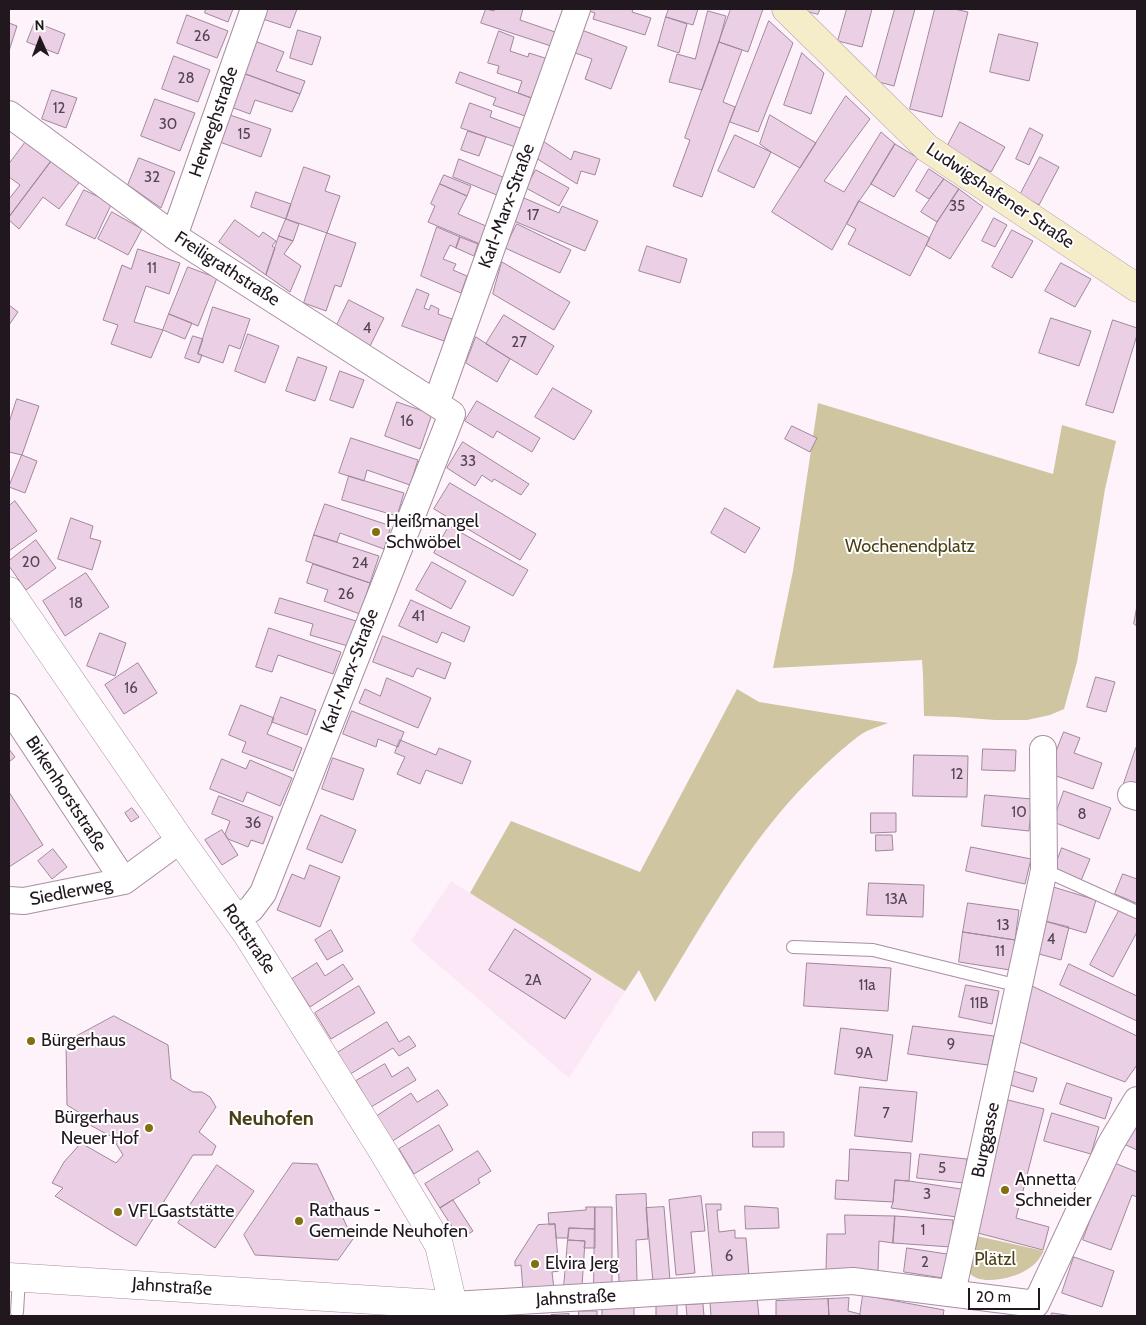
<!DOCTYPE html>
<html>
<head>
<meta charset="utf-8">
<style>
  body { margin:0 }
  #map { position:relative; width:1146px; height:1325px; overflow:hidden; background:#fef2fb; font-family:Cabin,sans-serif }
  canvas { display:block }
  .frame { position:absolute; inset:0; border:10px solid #21171f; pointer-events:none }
  .north { position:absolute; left:15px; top:15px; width:50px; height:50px; -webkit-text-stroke:4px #fff; paint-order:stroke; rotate:358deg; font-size:14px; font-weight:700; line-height:20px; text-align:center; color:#21171f }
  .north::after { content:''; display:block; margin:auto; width:18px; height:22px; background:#21171f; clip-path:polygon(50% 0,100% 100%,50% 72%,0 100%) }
  .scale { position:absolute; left:968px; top:1288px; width:72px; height:22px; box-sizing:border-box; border:2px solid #21171f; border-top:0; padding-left:6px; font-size:15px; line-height:18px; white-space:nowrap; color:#21171f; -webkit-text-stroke:4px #fff; paint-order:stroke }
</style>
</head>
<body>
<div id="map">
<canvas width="1146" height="1325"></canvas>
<div class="frame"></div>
<div class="north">N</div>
<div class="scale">20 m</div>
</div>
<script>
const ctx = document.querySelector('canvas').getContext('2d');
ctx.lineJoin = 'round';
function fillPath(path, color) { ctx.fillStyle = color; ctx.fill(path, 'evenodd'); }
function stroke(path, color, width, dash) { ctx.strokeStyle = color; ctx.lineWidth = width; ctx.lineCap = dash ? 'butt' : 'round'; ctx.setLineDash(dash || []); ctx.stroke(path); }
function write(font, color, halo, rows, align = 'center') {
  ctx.font = font + ' Cabin,sans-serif'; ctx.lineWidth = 4; ctx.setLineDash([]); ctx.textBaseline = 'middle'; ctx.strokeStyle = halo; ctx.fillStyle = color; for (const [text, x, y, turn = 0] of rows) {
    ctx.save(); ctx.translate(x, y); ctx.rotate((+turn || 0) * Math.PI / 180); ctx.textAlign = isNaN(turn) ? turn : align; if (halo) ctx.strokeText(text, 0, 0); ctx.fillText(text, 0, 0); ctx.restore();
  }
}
const built = new Path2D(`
  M451 881 625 991 569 1078 411 941Z`);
const green = new Path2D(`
  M818 403 1053 474 1062 425 1116 441 1105 489 1077 662 1064 709 1050 715 1027 720H995L956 717 924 716 923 674 922 660 773 668 793 571Z
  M737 689 759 702 888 723C881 726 873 728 867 731 855 737 835 756 825 765 753 831 706 919 655 1002L639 970 625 991 470 893 511 821 640 872Z
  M977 1236 1044 1251C1040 1258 1035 1265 1028 1269 1016 1278 978 1287 969 1272Z`);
const building = new Path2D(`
  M206 9H233L228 22 205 13Z
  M263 9H297L290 28 260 18Z
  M486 9 494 11 495 9H523L520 20 561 34 557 48 481 23Z
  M586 9H633L632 12 651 18 645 35 593 19 595 13 586 10Z
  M669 9H698L693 25 666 17Z
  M731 9H763L748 52 719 42Z
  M798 9H820L818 14Z
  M847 9H872L862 47 838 41Z
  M895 9H915L894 86 875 81Z
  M935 9H954L968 12 942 117 910 109Z
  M708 11 726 16 719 42 702 90 669 82 677 54 695 59Z
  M187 15 228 31 217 58 177 43Z
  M666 17 687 24 679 53 658 46Z
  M769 21 793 43 758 132 730 122Z
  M35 22 65 34 58 54 27 42Z
  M9 23 17 26 9 51Z
  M579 29 627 47 611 89 585 79 592 59 570 51Z
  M298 30 321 37 312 65 290 58Z
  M499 31 514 37 510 51 528 57 529 53 548 59 537 100 518 93 522 81 497 73 499 66 488 63Z
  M999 34 1038 43 1029 81 990 72Z
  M252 40 284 52 276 71 305 81 300 94 240 72Z
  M719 42 742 50 723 102 735 107 702 197 673 186 690 140 685 138Z
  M802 53 824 73 811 114 784 105Z
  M174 56 210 70 198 102 162 89Z
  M240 72 300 94 292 112 255 100 250 114 228 106Z
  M460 72 537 100 531 118 493 105 496 98 456 83Z
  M52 90 77 98 66 128 42 119Z
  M846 96 870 119 824 181 844 192 881 132 895 144 871 184 859 201 832 250 772 212Z
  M155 99 195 113 180 151 141 136Z
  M470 103 492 111 490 117 528 131 521 149 461 128Z
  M227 114 271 129 261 157 217 141Z
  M770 115 816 143 800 168 771 152 760 144Z
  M960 122 1005 147 991 172 947 147Z
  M1030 128 1043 135 1029 165 1016 159Z
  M468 131 486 137 479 156 461 150Z
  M735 135 771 152 754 188 718 171Z
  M27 140 52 160 9 217V199L20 185 9 177V164Z
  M543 141 571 160 574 151 600 159 595 175 581 171 577 184 536 158Z
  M895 144 918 158 894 197 871 184Z
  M1040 157 1059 167 1039 205 1020 195Z
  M139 158 175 172 161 208 128 185Z
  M459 159 510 180 504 198 453 177Z
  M52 160 81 180 59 209 43 197 19 229 9 220V217Z
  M304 167 330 176 325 191 340 196 327 233 286 219Z
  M929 169 944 179 929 199 916 191Z
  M536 170 569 188 559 206 526 188Z
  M444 175 471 186 467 196 440 184Z
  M944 179 959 189 937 222 921 212Z
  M440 184 467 196 458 214 493 229 487 247 428 222 435 206 431 204Z
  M959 189 983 207 950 259 926 245 937 222Z
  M84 190 112 203 95 239 66 225Z
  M256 192 291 204 286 219 251 207Z
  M524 198 559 213 562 206 598 221 585 251 514 221Z
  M859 201 930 238 910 276 848 244 856 229 847 224Z
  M112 212 142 229 128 255 98 239Z
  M994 218 1007 225 995 247 982 241Z
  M286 219 299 224 293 241 279 236Z
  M235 220 259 237 263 232 276 241 272 246 275 248 266 275 219 242Z
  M517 224 571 250 560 273 505 248Z
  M437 227 460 237 456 248 450 245 443 259 456 264 453 270 467 276 461 293 421 276Z
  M1012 230 1033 241 1012 278 992 267Z
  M327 233 356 243 341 287 335 285 326 311 304 303Z
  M279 236 293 241 284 254 301 266 290 292 266 275Z
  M460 237 478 244 474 256 456 248Z
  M647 246 687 259 680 283 639 271Z
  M138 249 180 263 169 294 146 286 134 322 163 330 151 358 111 344 118 325 103 320 122 265 131 269Z
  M502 262 570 302 554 330 493 294Z
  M1061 263 1091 279 1075 307 1045 291Z
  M188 267 217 278 198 326 169 314Z
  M417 289 429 294 424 308 429 310 431 305 439 309 438 314 452 319 444 341 402 326Z
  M349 300 384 318 370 346 335 329Z
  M9 305 18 312 9 325Z
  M213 307 250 319 240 349 229 345 223 363 198 354Z
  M169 314 192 323 185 339 163 330Z
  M504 315 554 346 537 375 486 344Z
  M1051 318 1091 331 1079 366 1039 353Z
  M1113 320 1137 328V335L1113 413 1086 405Z
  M248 334 279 346 265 383 235 371Z
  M193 336 203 339 198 354 202 355 199 363 185 358Z
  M476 337 510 359 497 382 466 363Z
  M298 357 327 367 315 401 286 391Z
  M340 371 364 380 353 408 330 400Z
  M553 388 592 411 574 440 535 417Z
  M17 399 39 406 22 455 9 452V423Z
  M477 401 540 438 532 452 497 431 493 438 465 421Z
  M397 402 432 414 420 449 385 436Z
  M792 426 817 438 810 452 785 439Z
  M351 438 418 460 410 485 367 470 364 481 339 473Z
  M463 442 529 484 521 495 494 479 492 482 482 475 475 486 447 468Z
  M22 455 37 461 25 493 9 487Z
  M349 476 404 493 397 516 342 500Z
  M450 483 536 534 520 560 434 509Z
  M15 501 37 531 9 551V506Z
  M325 504 391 526 384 549 340 533 337 542 314 535Z
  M725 508 760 528 745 553 711 533Z
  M71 518 93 526 90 538 101 541 92 570 58 559Z
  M449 526 528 570 513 596 434 553Z
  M314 535 379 556 370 583 306 561Z
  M36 540 56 568 26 590 9 566V561Z
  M432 562 466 581 451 609 416 590Z
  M313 564 370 583 360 614 324 601 328 590 307 583Z
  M86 573 109 607 65 636 43 601Z
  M280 598 356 621 348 646 310 635 313 624 275 613Z
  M411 600 470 627 464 642 442 632 437 643 399 626Z
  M1137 606V626L1134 624Z
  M269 628 341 652 333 674 278 655 272 672 256 667Z
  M100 633 126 643 115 676 87 666Z
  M383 636 451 663 445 679 417 668 413 677 373 662Z
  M138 663 157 693 124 714 105 685Z
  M1096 677 1115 682 1106 712 1087 707Z
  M387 678 431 698 418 728 359 703 365 689 380 696Z
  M281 697 316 710 307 735 272 722Z
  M241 705 274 718 267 734 302 748 293 771 242 752 246 742 229 735Z
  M352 711 404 732 398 747 378 739 376 747 343 734Z
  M1064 732 1080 738 1074 753 1102 763 1093 789 1048 773Z
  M400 740 436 755 439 748 471 761 462 784 426 770 420 784 397 774 405 757 395 753Z
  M1136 748 1137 749V794L1122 789Z
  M9 749 15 757 9 762Z
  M983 749 1016 750 1015 771 982 770Z
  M914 755 968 756 967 797 913 796Z
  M333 758 364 769 353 800 322 789Z
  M222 759 246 769 250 760 292 778 280 806 247 792 243 802 210 789Z
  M1064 791 1111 808 1099 839 1053 822Z
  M9 792 43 845 9 867Z
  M985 795 1032 799 1029 831 982 826Z
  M219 796 273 817 263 844 251 840 248 847 228 839 225 834 230 821 212 814Z
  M132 808 139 817 131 822 125 813Z
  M871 813H896V832L871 833Z
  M321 815 356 830 342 863 307 849Z
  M222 830 238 855 222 865 205 840Z
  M876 835H892L893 850 876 851Z
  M971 847 1031 859 1025 884 966 871Z
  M1062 848 1090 859 1080 883 1053 872Z
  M53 849 67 867 52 879 38 861Z
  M310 865 340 877 320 927 277 910 292 874 304 879Z
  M1123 874 1137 879V901L1136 903 1115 894Z
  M869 883 924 885 923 917 867 915Z
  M1050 886 1096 900 1086 933 1041 920Z
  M968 903 1019 910 1015 940 963 932Z
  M1120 909 1137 919V932L1113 977 1090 965Z
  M1041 920 1069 927 1061 960 1032 952Z
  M515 929 591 979 565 1019 489 970Z
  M331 930 343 951 327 960 315 940Z
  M963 932 1015 940 1010 970 959 962Z
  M317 963 325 976 343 964 353 979 310 1007 292 979Z
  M807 963 891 968 888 1011 804 1006Z
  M1069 964 1137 996V1021L1060 985Z
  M966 985 999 991 992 1024 959 1017Z
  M359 986 375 1013 331 1039 315 1013Z
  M1032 986 1137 1036V1065L1125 1082 1020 1042Z
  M114 1016 168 1045 171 1079 193 1092H202L210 1097 216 1107 199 1132 216 1146 212 1155H193L136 1246 55 1196 63 1188 52 1183 64 1162 81 1143 116 1163 123 1155 112 1137 90 1125 88 1118 67 1105 66 1042Z
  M387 1022 399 1042 409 1036 416 1046 399 1056 393 1048 347 1076 334 1055Z
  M913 1026 994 1036 988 1065 908 1054Z
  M841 1028 893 1035 887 1081 835 1074Z
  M385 1064 392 1077 408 1067 416 1080 371 1107 356 1081Z
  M1010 1070 1037 1078 1033 1092 1007 1084Z
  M1067 1083 1112 1098 1105 1119 1060 1104Z
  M860 1087 917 1092 912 1142 855 1136Z
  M438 1090 448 1105 391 1142 375 1117 411 1093 417 1102Z
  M1008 1100 1044 1109 1016 1218 1049 1227 1043 1250 974 1232Z
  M1052 1113 1099 1127 1091 1154 1044 1141Z
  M1136 1124H1137V1150L1126 1145Z
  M439 1125 453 1150 414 1174 399 1149Z
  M753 1132H784V1147H753Z
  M850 1149 911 1153 909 1181 895 1180 893 1202 835 1199 836 1180 848 1181Z
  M478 1151 491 1171 478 1179 480 1183 440 1208 425 1184Z
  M920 1154 967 1159 964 1183 917 1178Z
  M1112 1162 1137 1172V1197L1132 1195 1111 1250 1083 1240Z
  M293 1163 317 1164 353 1239 338 1260 255 1255 244 1235Z
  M217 1165 254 1191 215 1248 178 1223Z
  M895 1180 909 1181 961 1189 957 1217 891 1208 893 1202Z
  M646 1194 648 1239 636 1240 637 1282H619L616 1195Z
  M701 1196 705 1231 691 1232 695 1273 676 1275 669 1200Z
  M453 1200 473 1231 460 1239 440 1208Z
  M706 1204H721V1210H717L719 1232 735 1230V1238H746L749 1276 713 1277Z
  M745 1206 778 1208 779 1228 746 1229Z
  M586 1207H595V1229L569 1228 568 1238H556L555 1224 549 1225 548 1213 586 1210Z
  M595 1207H612V1284L594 1286Z
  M664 1207 670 1280 653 1282 646 1208Z
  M845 1215 895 1216 893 1243 879 1241 878 1271 826 1270 827 1234H845Z
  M895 1216 953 1220 951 1247 893 1243Z
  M555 1224 559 1271 552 1272 554 1289 523 1291 521 1265 515 1266V1261L538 1225Z
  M569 1228 595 1229V1248H584L585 1241 568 1240Z
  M568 1240 585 1241 582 1286 564 1287Z
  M907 1248 947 1254 943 1278 904 1272Z
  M1074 1257 1114 1271 1102 1307 1062 1293Z
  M863 1295 944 1310 943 1316H860Z
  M757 1298 759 1316H711L710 1302Z
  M849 1298 848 1311 860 1314V1316H829L828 1299Z
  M828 1299 829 1316H776V1301Z
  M703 1304 704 1316H687L686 1305Z
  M677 1305V1316H656V1306Z
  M634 1306V1316H602V1308Z
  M579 1311H597V1316H579Z
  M1052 1313 1073 1316H1051Z
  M569 1314V1316H551V1315Z`);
const service = new Path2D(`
  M1044 870 1137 912
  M793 947 873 950 1019 986
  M17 1312 19 1278`);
const minor = new Path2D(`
  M9 114 174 236 452 414 263 893 251 909 236 918
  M174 236 254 9
  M436 404 577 9
  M9 707 124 881
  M1131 795 1137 797
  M9 900 24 901 124 881 180 840
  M952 1293 1044 870 1043 749
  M455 1316 453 1305 853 1281 1036 1304 1110 1145 1137 1100`);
const tertiary = new Path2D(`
  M9 591 180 840 247 934 384 1153 439 1245 453 1305 9 1277`);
const secondary = new Path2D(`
  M786 9 927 148 1137 288`);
const markers = [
  [376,532,5,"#846f0e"],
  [31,1041,5,"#846f0e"],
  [149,1128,5,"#846f0e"],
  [1005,1190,5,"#846f0e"],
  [118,1212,5,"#846f0e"],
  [299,1221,5,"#846f0e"],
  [535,1264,5,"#846f0e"]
];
const numberNames = [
  ["26",202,37],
  ["28",186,79],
  ["12",59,109],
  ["30",168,125],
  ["15",244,135],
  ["32",152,178],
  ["35",957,207],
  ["17",533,216],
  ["11",152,269],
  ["4",367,329],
  ["27",519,343],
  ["16",407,422],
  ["33",468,462],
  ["20",31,563],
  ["24",360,564],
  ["26",346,595],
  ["18",76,604],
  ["41",418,617],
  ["16",131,689],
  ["12",957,775],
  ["10",1019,813],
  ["8",1082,815],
  ["36",253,824],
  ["13A",896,900],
  ["13",1003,926],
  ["4",1051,940],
  ["11",1000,952],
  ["2A",533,981],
  ["11a",867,986],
  ["11B",979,1004],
  ["9",951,1045],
  ["9A",864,1054],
  ["7",886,1114],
  ["5",942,1169],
  ["3",927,1195],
  ["1",923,1231],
  ["6",729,1257],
  ["2",925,1263]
];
const streetNames = [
  ["Herweghstraße",214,122,-71],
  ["Ludwigshafener Straße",1000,196,34],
  ["Karl-Marx-Straße",507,206,-70],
  ["Freiligrathstraße",227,269,33],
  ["Karl-Marx-Straße",350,671,-69],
  ["Birkenhorststraße",66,794,57],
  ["Siedlerweg",71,892,-11],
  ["Rottstraße",249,939,56],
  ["Burggasse",986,1140,-78],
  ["Jahnstraße",172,1287,4],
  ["Jahnstraße",576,1298,-3]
];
const poiNames = [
  ["Heißmangel",386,522],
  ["Schwöbel",386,543],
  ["Bürgerhaus",41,1041],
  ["Bürgerhaus",139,1118,"right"],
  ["Neuer Hof",139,1139,"right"],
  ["Annetta",1015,1180],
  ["Schneider",1015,1201],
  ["Rathaus -",309,1211],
  ["Gemeinde Neuhofen",309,1232],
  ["VFLGaststätte",128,1212],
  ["Elvira Jerg",545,1264]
];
const parkNames = [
  ["Wochenendplatz",910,547],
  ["Plätzl",995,1260]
];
const quarterNames = [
  ["Neuhofen",271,1119]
];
fillPath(built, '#fce7f7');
fillPath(green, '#cfc5a0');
fillPath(building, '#ebcfe4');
stroke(building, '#a0879b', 1);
stroke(service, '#a88fa2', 14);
stroke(minor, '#a88fa2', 28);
stroke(tertiary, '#a88fa2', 29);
stroke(secondary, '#a88fa2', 29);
stroke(service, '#fff', 12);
stroke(minor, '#fff', 26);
stroke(tertiary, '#fff', 28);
stroke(secondary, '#f5ecca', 28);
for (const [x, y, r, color] of markers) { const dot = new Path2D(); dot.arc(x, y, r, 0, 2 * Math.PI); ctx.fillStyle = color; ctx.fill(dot); stroke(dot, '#fff', 2); }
write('15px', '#544550', null, numberNames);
write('18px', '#21171f', '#fff', streetNames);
write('18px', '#21171f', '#fff', poiNames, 'left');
write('18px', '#4b4015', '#fff', parkNames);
write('bold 20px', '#4a4017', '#fff', quarterNames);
</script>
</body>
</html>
